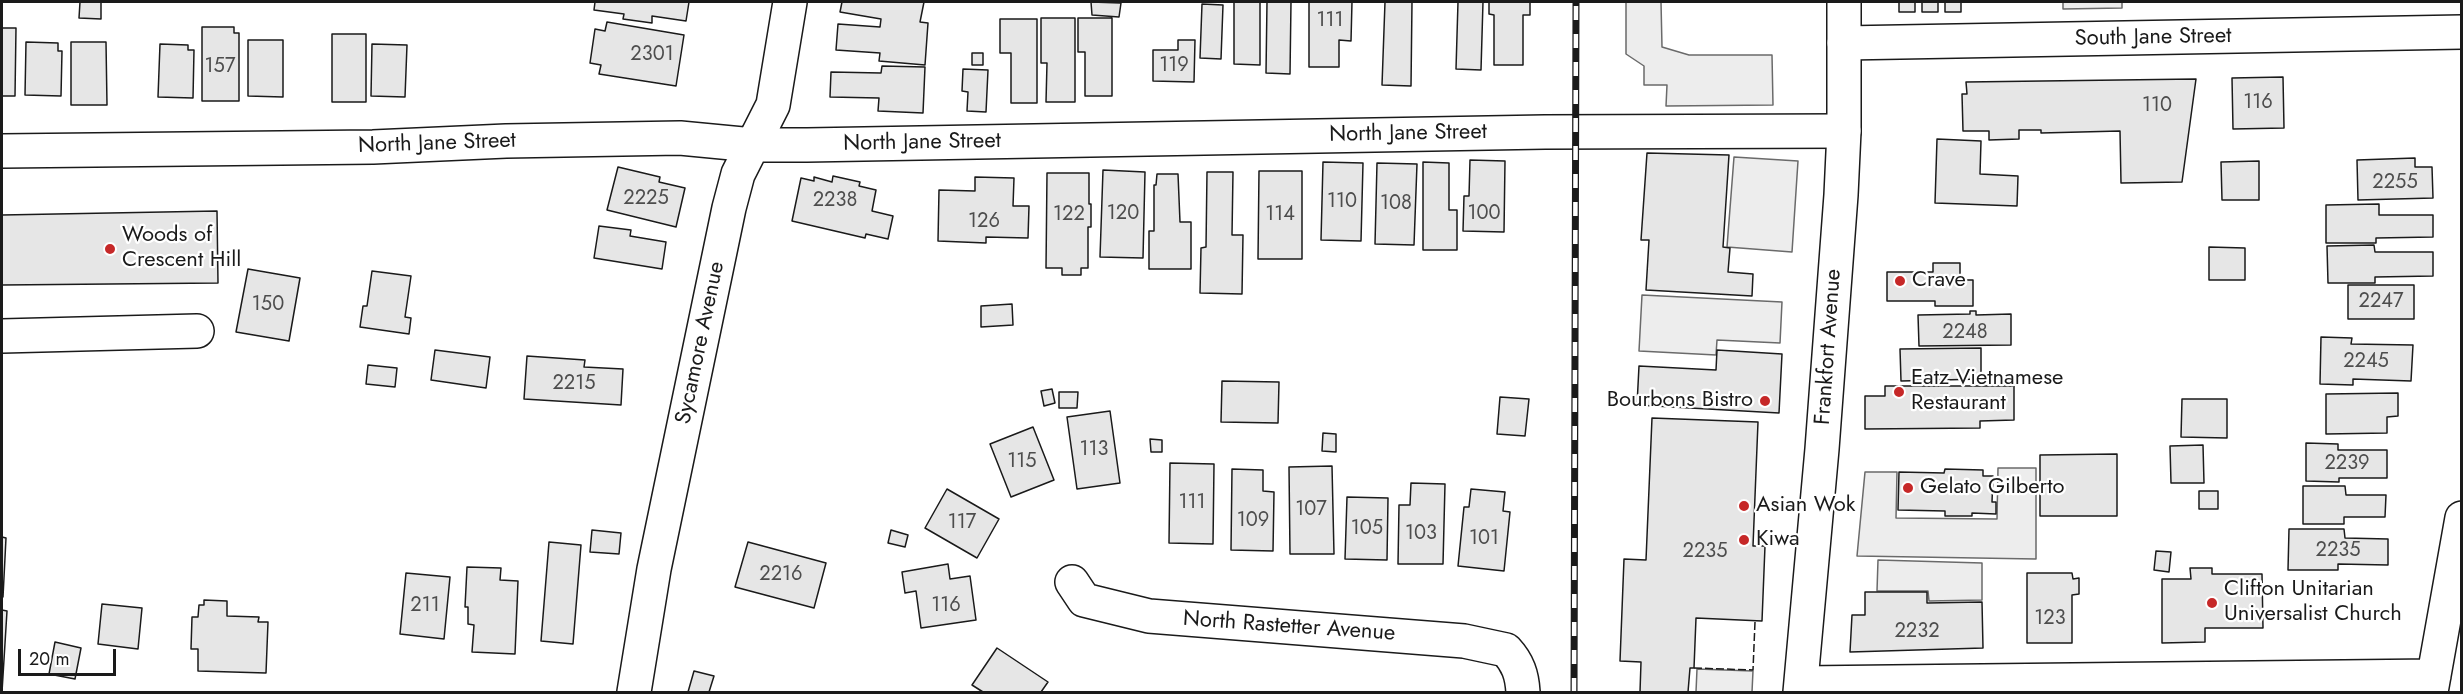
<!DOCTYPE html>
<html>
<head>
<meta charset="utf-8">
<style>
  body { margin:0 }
  #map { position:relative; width:2463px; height:694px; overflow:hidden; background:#fff; font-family:Jost,sans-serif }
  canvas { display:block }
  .frame { position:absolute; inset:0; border:3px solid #1a1a1a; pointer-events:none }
  .scale { position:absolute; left:18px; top:649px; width:98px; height:27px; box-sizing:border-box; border:3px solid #1a1a1a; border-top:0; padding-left:8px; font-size:18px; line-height:21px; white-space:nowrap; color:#1a1a1a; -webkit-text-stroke:4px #fff; paint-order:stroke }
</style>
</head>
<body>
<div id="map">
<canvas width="2463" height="694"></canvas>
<div class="frame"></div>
<div class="scale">20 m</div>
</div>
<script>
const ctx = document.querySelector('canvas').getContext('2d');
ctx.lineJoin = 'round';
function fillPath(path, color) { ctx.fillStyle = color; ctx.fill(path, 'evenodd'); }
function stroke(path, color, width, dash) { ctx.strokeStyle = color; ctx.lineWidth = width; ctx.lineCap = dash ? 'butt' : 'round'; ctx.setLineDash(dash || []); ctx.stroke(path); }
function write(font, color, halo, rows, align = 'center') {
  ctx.font = font + ' Jost,sans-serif'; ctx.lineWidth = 4.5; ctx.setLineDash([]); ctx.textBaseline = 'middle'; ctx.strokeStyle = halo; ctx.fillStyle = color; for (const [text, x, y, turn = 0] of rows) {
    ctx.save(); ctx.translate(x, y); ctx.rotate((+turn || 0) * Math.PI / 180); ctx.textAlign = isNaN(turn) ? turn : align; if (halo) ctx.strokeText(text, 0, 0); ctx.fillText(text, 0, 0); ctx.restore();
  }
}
const parking = new Path2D(`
  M1626 2H1661L1662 47 1689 55H1772L1773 105 1666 106 1667 85H1644V66L1626 54Z
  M2063 2H2122V8L2063 9Z
  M1734 157 1798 161 1792 252 1727 247Z
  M1642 295 1782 302 1780 343 1717 340 1716 355 1639 351Z
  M1998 468H2036V559L1857 556 1865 472H1897L1896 518 1997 519Z
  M1878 560 1982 563V600L1929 601 1928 591H1877Z
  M1697 669 1753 671 1752 692H1696Z`);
const building = new Path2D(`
  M80 2H101V19L79 18Z
  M595 2H689L686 21 652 16V23L623 19 624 14 594 10Z
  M842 2H924L920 22 928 23 925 65 879 61 880 53 836 50 838 24 880 27 881 19 840 12Z
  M1091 2 1121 3 1119 17 1092 15Z
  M1234 2H1260V65L1234 64Z
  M1267 2H1291L1290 74 1266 73Z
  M1309 2H1352L1351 41 1339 40V67H1309Z
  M1385 2H1412L1411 86 1382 85Z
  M1458 2H1483L1481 70 1456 69Z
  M1489 2H1530V15H1523V65H1494V15L1489 14Z
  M1899 2H1915V12H1899Z
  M1922 2H1938V12H1922Z
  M1945 2H1961V12H1945Z
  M1202 4 1223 5 1221 59 1200 58Z
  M1041 18H1075V102H1046L1047 63H1041Z
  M1078 18H1112V96H1085V52H1078Z
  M1000 19H1037V103H1011V53H1000Z
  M607 22 684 35 676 86 599 74 601 65 590 63 595 29 605 31Z
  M202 27H234V33H239V101H202Z
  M2 28H16L15 96H2Z
  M332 34H366V102H332Z
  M248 40H283V97L248 96Z
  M1178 40H1195L1194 82 1153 81V50H1178Z
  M26 42 58 43V51H62L61 96 25 95Z
  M71 42H106L107 105H71Z
  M160 44 188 45V50H194L193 98 158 97Z
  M372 44 407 45 405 97 371 96Z
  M972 53H983V65H972Z
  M882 66 925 67 923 113 878 111 879 98 830 97 831 72 881 73Z
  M963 69 988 70 986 112 967 111 968 92 962 91Z
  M2283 77 2284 128 2233 129 2232 78Z
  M2196 79 2182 182 2121 183 2120 131 2041 133V130H2019V139L1989 140V131H1963L1962 94H1967L1966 82Z
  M1937 139 1981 141 1980 174 2018 176 2017 206 1935 203Z
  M1647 153 1729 155 1723 247 1730 248 1728 272 1753 274 1752 296 1646 290 1649 240H1641Z
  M2415 158V167H2432L2433 198 2358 200 2357 160Z
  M1470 160 1505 161 1504 232 1463 231 1464 196H1469Z
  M2259 161V200H2222L2221 162Z
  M1323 162 1363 163 1361 241 1321 240Z
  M1423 162 1449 163V210H1457V250H1423Z
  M1377 163 1417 164 1414 245 1375 244Z
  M618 167 660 177 659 182 685 188 676 227 607 210Z
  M1103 170 1145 172 1143 258 1100 257Z
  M1259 171H1302V259H1258Z
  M1207 172H1233L1232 235H1243L1242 294 1200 293 1201 248 1206 247Z
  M1047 173H1089V204H1091V227H1088V268H1081V275H1062V268H1046Z
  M1157 174H1178L1180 222H1191V269H1149V231H1154V185H1156Z
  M833 176 860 182 859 186 876 190 872 211 893 216 888 239 866 234 865 238 792 221 801 178 814 181V177L832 182Z
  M975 177 1014 178 1013 206H1029L1028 238 986 237V243L938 241 939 190 975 191Z
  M2379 204V215H2433V237L2376 238V243H2326V205Z
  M217 211 218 283 2 285V215Z
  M599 226 631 230 630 236 666 242 662 269 594 258Z
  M2374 245 2375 252H2433V276L2375 277V283H2328L2327 246Z
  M2209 247 2245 248V280H2209Z
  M1933 263H1960V280H1973V306H1935V301H1887V272H1933Z
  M248 269 300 278 289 341 236 332Z
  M372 271 411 276 405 317 411 318 409 334 360 327 363 306H367Z
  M2348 285H2414V319H2348Z
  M1012 304 1013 325 981 327V306Z
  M1970 311H1976V315L2011 314V345L1919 346 1918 315 1970 314Z
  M2321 337 2352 338 2351 344 2413 345 2411 381 2353 379V385L2320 384Z
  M1981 348V379L1901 381 1900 349Z
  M435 350 490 357 486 388 431 380Z
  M1717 350 1782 354 1779 413 1637 405 1639 366 1716 370Z
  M527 356 585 360 584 367 623 369 621 405 524 399Z
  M368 365 397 368 395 387 366 384Z
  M1222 381 1279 382 1278 423 1221 422Z
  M1885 386H2014V420L1980 421V428L1865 429V396H1885Z
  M1052 389 1055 403 1044 406 1041 391Z
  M1059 392H1078L1077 408H1059Z
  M2398 393V416L2387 417V433L2326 434V394Z
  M1500 397 1529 399 1525 436 1497 434Z
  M2182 399H2227V438L2181 437Z
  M1110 411 1120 483 1077 489 1067 417Z
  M1652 418 1758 422 1753 546H1765L1762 621 1696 618 1694 668H1690L1688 692H1640L1641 662 1620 661 1624 559 1646 560Z
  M1033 427 1054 480 1011 497 990 444Z
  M1323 433 1336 434V452L1322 451Z
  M1150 439 1162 440V452H1151Z
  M2306 443 2338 444V450H2387V478H2339V482L2306 481Z
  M2203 445 2204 483H2171L2170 446Z
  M2117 454V516H2040V455Z
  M1170 463 1214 464 1213 544 1169 543Z
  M1332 466 1334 554H1290L1289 467Z
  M1232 469 1263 470V491L1274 492 1273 551 1231 550Z
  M1945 469 1983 470V476H1993L1992 502H1996V514L1972 513V516H1945V511L1898 510 1899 472 1944 473Z
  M1411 483 1445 484 1443 564H1398L1399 505H1410Z
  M2303 486H2345L2346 495H2386L2385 517H2344V524H2303Z
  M947 489 999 519 977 558 925 528Z
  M1471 489 1505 492 1503 511 1510 512 1504 571 1458 566 1464 507H1469Z
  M2199 491H2218V509H2199Z
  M1347 497 1388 498 1387 560 1345 559Z
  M2289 529H2344L2345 538 2388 539V565L2338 564V570H2288Z
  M592 530 621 533 619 554 590 552Z
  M891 530 908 535 905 547 888 543Z
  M2 537 6 538 3 597H2Z
  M549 542 581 545 573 644 541 641Z
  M748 542 826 563 814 608 735 587Z
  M2156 551 2171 552 2169 572 2154 570Z
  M948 564 950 579 970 576 976 620 921 628 916 591 905 593 902 572Z
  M467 567 501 568 500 580 518 581 515 654 472 652 474 625 468 624V607H465Z
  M2190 568H2212V574H2262L2263 628H2205V642L2162 643V579H2191Z
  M406 573 450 577 444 639 400 634Z
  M2027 573H2072L2073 579 2079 578V594L2072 595V643H2027Z
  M1865 592H1927V603L1982 602 1983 648 1850 652 1852 615H1865Z
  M204 600 227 601V616L259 617 258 622H268L266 673 198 671V649H191L192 617H198L199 605H204Z
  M102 604 142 608 138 649 98 644Z
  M2 610 7 611 2 692Z
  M55 642 81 648 75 679 49 674Z
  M997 648 1048 682 1041 692H983L972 685Z
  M694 671 714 676 709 692H688Z`);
const minor = new Path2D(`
  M1844 43 2462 32
  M2 151 373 147 506 141 680 138 753 145H807L1545 132 1844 131
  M2 336 197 331
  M1072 582 1084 600 1149 616 1464 641 1506 650C1518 663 1522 675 1523 692
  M1802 683 2434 676
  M634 692 654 569 729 208 738 174 773 105 790 2
  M2431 692 2462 518`);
const major = new Path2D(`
  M1800 692 1822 449 1841 195 1844 131V2`);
const rail = new Path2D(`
  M1574 692 1576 2`);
const fence = new Path2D(`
  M1694 668 1753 670 1755 622`);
const markers = [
  [110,249,6,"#c62828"],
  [1900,281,6,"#c62828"],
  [1899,392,6,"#c62828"],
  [1765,401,6,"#c62828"],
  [1908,488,6,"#c62828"],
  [1744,506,6,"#c62828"],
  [1744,540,6,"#c62828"],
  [2212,603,6,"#c62828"]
];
const numberNames = [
  ["111",1330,21],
  ["2301",652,55],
  ["119",1174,66],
  ["157",220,67],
  ["116",2258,103],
  ["110",2157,106],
  ["2255",2395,183],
  ["2225",646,199],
  ["2238",835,201],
  ["110",1342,202],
  ["108",1396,204],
  ["120",1123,214],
  ["100",1484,214],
  ["122",1069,215],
  ["114",1280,215],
  ["126",984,222],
  ["2247",2381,302],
  ["150",268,305],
  ["2248",1965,333],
  ["2245",2366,362],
  ["2215",574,384],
  ["113",1094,450],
  ["115",1022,462],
  ["2239",2347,464],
  ["111",1192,503],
  ["107",1311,510],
  ["109",1253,521],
  ["117",962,523],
  ["105",1367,529],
  ["103",1421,534],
  ["101",1484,539],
  ["2235",2338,551],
  ["2235",1705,552],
  ["2216",781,575],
  ["211",425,606],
  ["116",946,606],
  ["123",2050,619],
  ["2232",1917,632]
];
const streetNames = [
  ["South Jane Street",2153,38,-1],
  ["North Jane Street",1408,134,-1],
  ["North Jane Street",922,143,-1],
  ["North Jane Street",437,144,-2],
  ["Sycamore Avenue",701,343,-78],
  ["Frankfort Avenue",1829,347,-86],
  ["North Rastetter Avenue",1289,627,4]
];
const poiNames = [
  ["Woods of",122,236],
  ["Crescent Hill",122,261],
  ["Crave",1912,281],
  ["Eatz Vietnamese",1911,379],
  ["Restaurant",1911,404],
  ["Bourbons Bistro",1753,401,"right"],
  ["Gelato Gilberto",1920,488],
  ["Asian Wok",1756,506],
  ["Kiwa",1756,540],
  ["Clifton Unitarian",2224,590],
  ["Universalist Church",2224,615]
];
fillPath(parking, '#ededed');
stroke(parking, '#6a6a6a', 1.5);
fillPath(building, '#e6e6e6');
stroke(building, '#1a1a1a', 1.5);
stroke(minor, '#1a1a1a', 36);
stroke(major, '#1a1a1a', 36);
stroke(minor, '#fff', 33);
stroke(major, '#fff', 33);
stroke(rail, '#1a1a1a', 7);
stroke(rail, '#fff', 4.5, [14]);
stroke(fence, '#1a1a1a', 1.5, [8, 3]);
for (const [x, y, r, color] of markers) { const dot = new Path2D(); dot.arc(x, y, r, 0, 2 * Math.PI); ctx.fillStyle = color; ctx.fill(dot); stroke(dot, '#fff', 2); }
write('20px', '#4d4d4d', null, numberNames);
write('22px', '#1a1a1a', '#fff', streetNames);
write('22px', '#1a1a1a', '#fff', poiNames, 'left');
</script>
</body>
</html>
